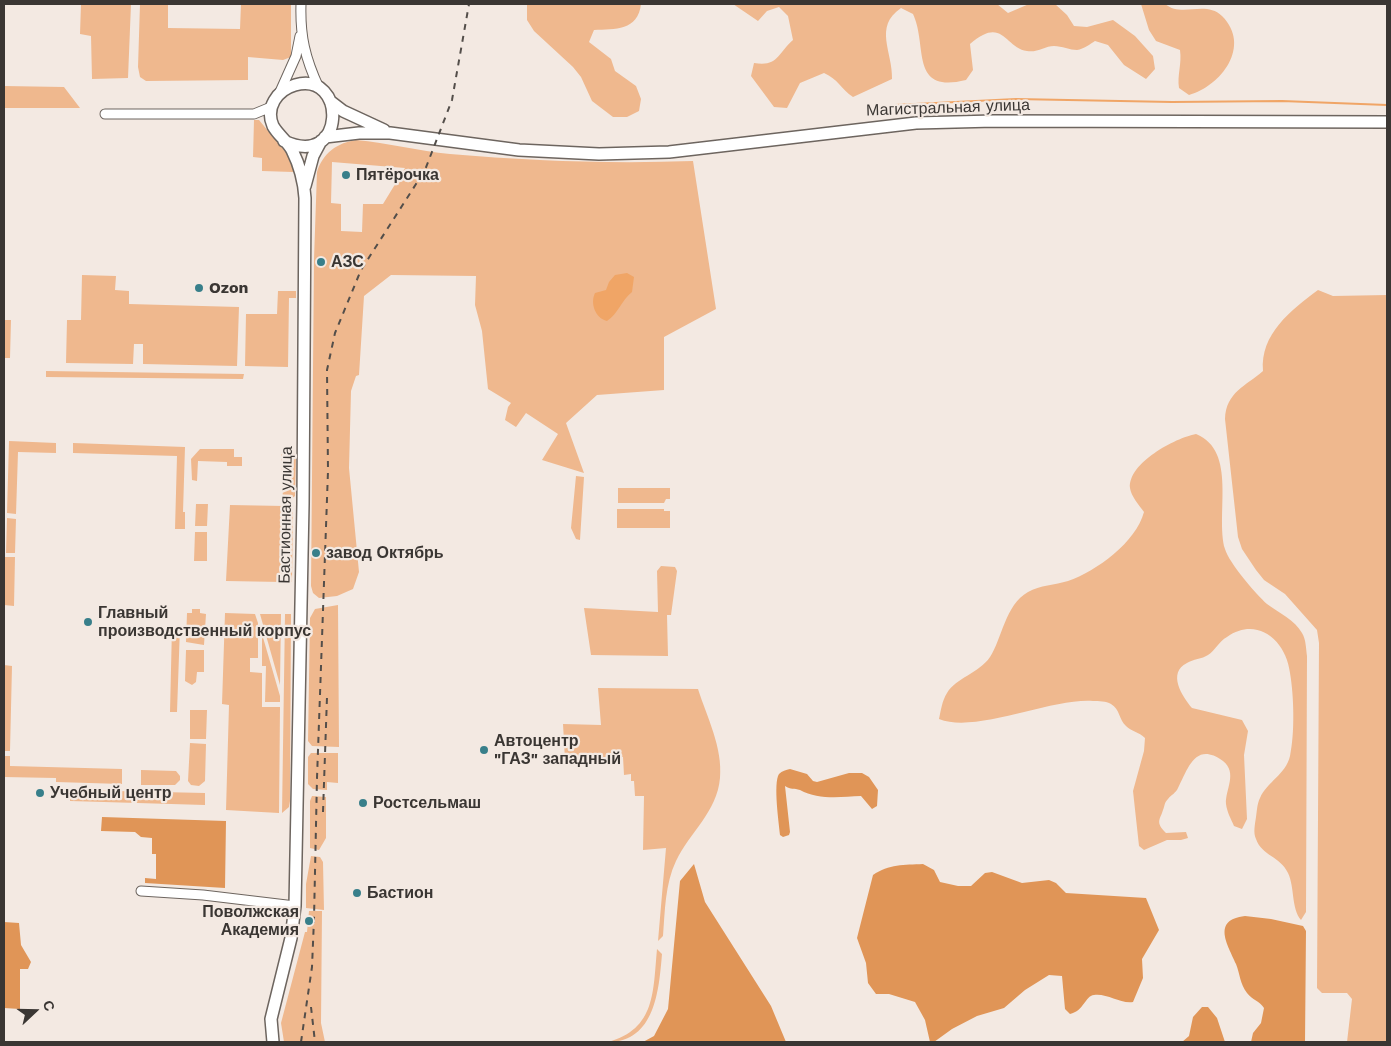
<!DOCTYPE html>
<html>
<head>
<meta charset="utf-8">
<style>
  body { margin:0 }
  #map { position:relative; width:1391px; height:1046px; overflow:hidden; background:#f3e9e2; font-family:"Work Sans",sans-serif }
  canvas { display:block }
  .frame { position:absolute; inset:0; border:5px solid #3a3633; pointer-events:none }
  .north { position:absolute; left:10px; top:986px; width:50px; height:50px; -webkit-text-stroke:4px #f3e9e2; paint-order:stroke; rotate:69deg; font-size:14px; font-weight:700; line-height:20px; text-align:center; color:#3a3633 }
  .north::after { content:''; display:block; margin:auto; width:18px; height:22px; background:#3a3633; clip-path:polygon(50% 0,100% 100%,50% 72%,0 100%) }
</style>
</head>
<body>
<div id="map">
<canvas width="1391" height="1046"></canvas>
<div class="frame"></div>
<div class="north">С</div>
</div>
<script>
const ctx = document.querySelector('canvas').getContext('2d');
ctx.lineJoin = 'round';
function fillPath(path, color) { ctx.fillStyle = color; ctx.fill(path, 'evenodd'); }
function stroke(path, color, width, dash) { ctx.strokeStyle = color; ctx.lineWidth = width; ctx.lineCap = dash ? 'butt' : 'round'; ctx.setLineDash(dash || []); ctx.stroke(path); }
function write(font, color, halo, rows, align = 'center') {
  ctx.font = font + ' "Work Sans",sans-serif'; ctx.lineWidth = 4.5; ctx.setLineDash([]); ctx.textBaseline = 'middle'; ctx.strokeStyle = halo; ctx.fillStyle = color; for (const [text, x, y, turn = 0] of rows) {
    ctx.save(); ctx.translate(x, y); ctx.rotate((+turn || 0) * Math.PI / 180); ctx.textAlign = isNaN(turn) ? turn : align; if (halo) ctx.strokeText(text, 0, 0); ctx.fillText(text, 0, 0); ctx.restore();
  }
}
const green = new Path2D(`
  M81 4H131L128 78 92 79 91 36 80 34Z
  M140 4H168V28L240 29 241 4H291V57L283 60 248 57V80L146 81 140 77 138 67Z
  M527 4H641C638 31 615 29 594 30L589 42 611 59 615 71 636 86 641 99 639 111 627 117H613L592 101 581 77 573 67 534 31 527 20Z
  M733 4H997L1008 13 1029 4H1055L1067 15 1074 26 1087 27 1113 20 1135 36 1153 56 1155 69 1146 79 1124 65 1108 45 1095 41C1090 44 1084 49 1077 50 1070 50 1062 46 1054 46 1045 46 1037 53 1027 51 1005 48 1003 15 970 44L973 70 966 80C909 94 928 46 913 14L901 8C873 27 893 52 892 79L853 97C841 89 838 79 824 73L800 83 787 108 774 107 751 76 754 63C778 67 777 54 793 40L788 16 779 7 767 11 758 21Z
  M1141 4H1165C1182 18 1205 0 1222 16 1252 46 1221 86 1189 95L1179 88C1177 75 1182 64 1180 50L1156 41 1149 30Z
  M4 86 64 87 80 108H4Z
  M254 120H259L293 161V172L262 171V158L253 157Z
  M356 140C388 143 419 151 450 154 531 161 612 164 693 161L716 309 664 337V390L597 395 566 423 584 473 542 460 558 434 526 413 516 427 505 420 508 407 511 403 488 389 482 331 475 305 476 276 391 275 364 296 359 375 356 376 351 391 349 468 359 572 353 589 337 596 319 598 313 593 311 586 314 259 317 172C323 153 337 143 356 140ZM332 162 405 168 383 204H363L362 232 341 231V204L331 203Z
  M82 275 116 276 115 290 129 291V304L239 307 237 366 143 364V344H134L133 364 66 363 67 320H81Z
  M1318 290 1333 296 1387 295V1042H1347L1352 999 1347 993H1322L1317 988 1319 643 1317 630 1285 594 1264 580 1256 570 1242 549 1238 537 1225 419C1226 392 1246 386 1263 371 1260 334 1291 310 1318 290Z
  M278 291H296V298H289L288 367 245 366 246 314H277Z
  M4 320H11L10 358H4Z
  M46 371 244 374 243 379 46 377Z
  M1196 434C1238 451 1215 514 1225 549 1229 563 1256 594 1267 604 1279 613 1295 620 1302 633 1306 639 1306 649 1307 656L1306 912 1301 920C1291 908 1295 888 1288 873 1280 856 1262 856 1256 839 1253 833 1255 824 1256 817 1257 811 1257 804 1260 798 1267 782 1286 774 1290 756 1295 733 1294 696 1290 673 1286 640 1257 616 1227 637 1219 641 1215 651 1208 655 1202 659 1193 659 1187 663 1167 673 1182 696 1192 708L1242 720 1248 731 1244 755 1247 819 1242 829 1234 826C1231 819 1227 812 1226 804 1225 790 1238 773 1223 761 1195 741 1188 769 1178 788 1176 793 1171 795 1168 799 1164 803 1165 805 1163 810 1160 820 1155 822 1166 833L1186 832 1188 838 1181 840H1167L1144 850 1139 846 1133 791 1144 751 1145 738C1139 732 1131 731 1126 726 1119 720 1120 709 1111 704 1106 701 1099 701 1093 701 1050 698 976 734 939 719 941 710 942 701 947 693 956 678 979 673 990 657 1002 639 1005 605 1028 592 1040 585 1055 585 1068 581 1097 571 1136 542 1144 512 1139 505 1131 496 1130 488 1128 463 1175 438 1196 434Z
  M9 441 56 443V453L18 452 16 514 7 513Z
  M73 443 185 447 183 512H185V529H175L177 456 73 453Z
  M200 449H234V457H242V466H227V462L198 461 197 481 192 480 191 459Z
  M287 449 296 455 295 496 290 500H283L281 455Z
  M576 476 584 477 580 540 576 539 571 528Z
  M618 488H670V499H666L664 503H618Z
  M196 504H208L207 526H195Z
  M230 505 284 506 282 582 226 581Z
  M287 506 293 510 292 582H286Z
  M617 509H664V511H670V528H617Z
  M7 518 16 519 15 553H6Z
  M195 532H207V561H194Z
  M5 557H15L14 606 4 605Z
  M661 566 675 567 677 571 671 615H667L668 656 591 655 584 608 658 612 657 571Z
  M338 605 339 747 312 746 308 741 310 618 315 609Z
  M192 609H200V613L206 614 204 645 186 642 187 613H192Z
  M225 613 255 614 258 623V658H250V672L262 673V707H280L279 813 226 810 229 705 222 704Z
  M260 614H281L280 685Z
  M285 614H291L290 801 289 807 282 813Z
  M172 627H180L177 712H170Z
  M262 634 280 696V702H265L266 666H262Z
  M186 650H204V672H197L196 682 192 685 185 681Z
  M4 665 12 666 10 751H4Z
  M598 688 698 689C707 717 723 748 720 778 717 812 690 832 676 861 665 884 665 911 663 936L658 941 666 848 643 850 644 796H635L634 781H631V774L624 775 623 757 565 760 563 724 601 725Z
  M190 710H207L206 739H190Z
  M190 743 206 744 205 781 199 786 191 785 188 781Z
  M311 753H338V783L327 782V790L313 789 308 784V757Z
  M4 756H10V766L122 769V784L56 782V778L4 777Z
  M141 770 176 771 180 776V780L175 785H141Z
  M70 790 205 793V805L70 801Z
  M312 796 326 797V838L319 850 310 848V801Z
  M311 856 320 857 323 862 324 910 306 908V884Z
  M309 911H322L321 1023 325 1042H284L281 1023 305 932H307Z
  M657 949 662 954C659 990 655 1042 608 1042 656 1029 653 991 657 949Z`);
const forest = new Path2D(`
  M790 769 807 774 813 781 817 782 849 773H862L869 777 878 790 877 806 872 809 861 796C840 797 818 800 800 790 794 788 791 790 785 786L790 832 789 835 783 837 780 835C779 824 773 783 779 774 782 771 786 770 790 769Z
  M102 817 226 821 225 888 145 883V878L156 879V854H152V838L141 837 135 832 101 831Z
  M694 864 705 902 771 1006 786 1042H643L654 1036 668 1009 680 881Z
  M923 864 934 870 940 882 958 886H971L985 873 992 872 1022 883 1049 880 1056 883 1066 893 1146 898 1159 930 1142 959 1143 978 1133 1002C1120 1004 1107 993 1094 995 1085 996 1084 1011 1070 1014L1065 1009 1062 976 1049 975 1025 990 1004 1008 977 1016 952 1029 934 1042H930L925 1020 915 1002 889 994H876L868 983 866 963 857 938 873 875C889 864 904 865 923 864Z
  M1245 916 1271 919 1303 926 1306 931 1305 1042H1251L1253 1033 1261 1023 1264 1008C1260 1001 1252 1000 1247 993 1240 984 1240 974 1236 964 1228 945 1211 920 1245 916Z
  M4 922 19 923 21 945 31 962 28 969H20V1009L4 1008Z
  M1202 1007H1208L1217 1018 1225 1042H1182L1189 1036 1193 1017Z`);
const water = new Path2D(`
  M627 273 634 277 632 292C621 301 618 314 607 321 595 318 590 303 595 293L606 290 609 282 615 275Z`);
const stream = new Path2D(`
  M895 105 1016 99 1172 102 1282 101 1387 105`);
const minor = new Path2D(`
  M301 4C300 36 305 58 319 88
  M279 94 296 56 300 36
  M105 114H254L271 107
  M141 891 203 895 295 906`);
const major = new Path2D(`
  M330 101 343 111 384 130
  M325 137 359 133H390L519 150 599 154 669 152 916 123 994 121 1387 122
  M305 186 313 156 321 141
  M273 1042 271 1019 291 938 295 906 303 504 305 198C304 182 299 164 292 150 287 141 278 135 273 126 265 108 277 90 295 85 347 70 347 170 284 141`);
const rail = new Path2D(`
  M323 812 327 697
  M311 1007 315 1042
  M301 1042 312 967 314 919 317 778 328 471 327 370 335 333 361 270 425 170 452 100 469 4`);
const markers = [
  [346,175,5,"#387f8a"],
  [321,262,5,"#387f8a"],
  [199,288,5,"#387f8a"],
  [316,553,5,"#387f8a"],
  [88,622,5,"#387f8a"],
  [484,750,5,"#387f8a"],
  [40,793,5,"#387f8a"],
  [363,803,5,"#387f8a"],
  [357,893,5,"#387f8a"],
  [309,921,5,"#387f8a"]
];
const streetNames = [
  ["Магистральная улица",948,108,-2],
  ["Бастионная улица",286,515,-89]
];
const poiNames = [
  ["Пятёрочка",356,175],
  ["АЗС",331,262],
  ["Ozon",209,288],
  ["завод Октябрь",326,553],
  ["Главный",98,613],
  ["производственный корпус",98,631],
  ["Автоцентр",494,741],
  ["\"ГАЗ\" западный",494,759],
  ["Учебный центр",50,793],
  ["Ростсельмаш",373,803],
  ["Бастион",367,893],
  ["Поволжская",299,912,"right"],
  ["Академия",299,930,"right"]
];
fillPath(green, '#efb88e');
fillPath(forest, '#e09557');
fillPath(water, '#f0a566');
stroke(stream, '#f0a566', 2);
stroke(minor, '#6d655f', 11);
stroke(major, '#6d655f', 14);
stroke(minor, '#fff', 9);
stroke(major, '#fff', 11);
stroke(rail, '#534e4a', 2, [6, 6]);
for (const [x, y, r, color] of markers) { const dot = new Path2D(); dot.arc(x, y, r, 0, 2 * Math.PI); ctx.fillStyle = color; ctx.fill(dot); stroke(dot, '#f3e9e2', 2); }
write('16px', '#3a3633', '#f3e9e2', streetNames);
write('bold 16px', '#3a3633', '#f3e9e2', poiNames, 'left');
</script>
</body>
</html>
